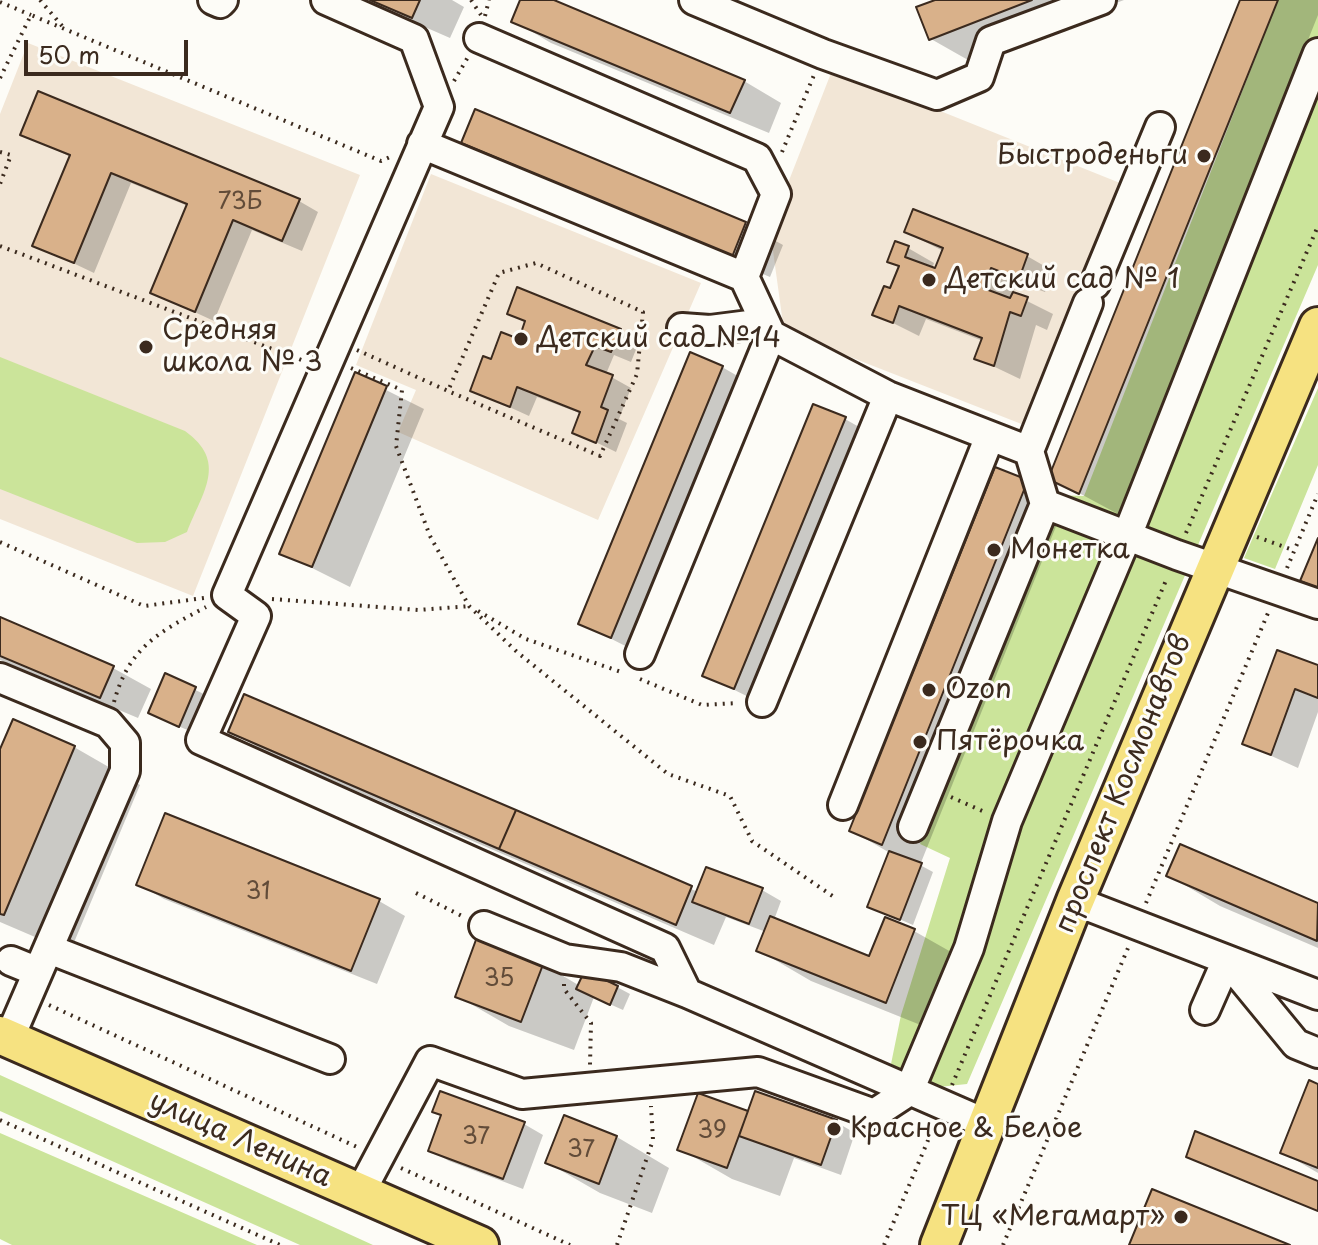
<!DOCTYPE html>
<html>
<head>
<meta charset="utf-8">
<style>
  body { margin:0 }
  #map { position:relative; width:1318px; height:1245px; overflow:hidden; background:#fdfcf7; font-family:"Playpen Sans",sans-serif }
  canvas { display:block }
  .scale { position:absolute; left:24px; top:40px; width:164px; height:36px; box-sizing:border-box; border:4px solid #3b2a1e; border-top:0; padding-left:10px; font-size:24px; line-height:28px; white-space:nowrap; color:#3b2a1e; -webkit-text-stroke:6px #fdfcf7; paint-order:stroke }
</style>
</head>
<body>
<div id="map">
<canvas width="1318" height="1245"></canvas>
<div class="scale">50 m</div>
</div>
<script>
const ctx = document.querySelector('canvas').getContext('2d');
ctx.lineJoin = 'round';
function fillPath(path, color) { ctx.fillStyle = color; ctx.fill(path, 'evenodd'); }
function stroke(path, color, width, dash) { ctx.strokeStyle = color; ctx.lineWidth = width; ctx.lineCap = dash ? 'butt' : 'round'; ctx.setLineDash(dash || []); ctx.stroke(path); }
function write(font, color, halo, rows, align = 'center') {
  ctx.font = font + ' "Playpen Sans",sans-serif'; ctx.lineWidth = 6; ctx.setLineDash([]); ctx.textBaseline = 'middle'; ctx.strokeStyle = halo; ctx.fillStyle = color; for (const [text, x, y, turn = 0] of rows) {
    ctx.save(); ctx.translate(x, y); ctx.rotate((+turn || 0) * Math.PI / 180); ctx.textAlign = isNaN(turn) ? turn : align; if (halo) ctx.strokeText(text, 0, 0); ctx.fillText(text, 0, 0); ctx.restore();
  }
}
const built = new Path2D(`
  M28 43 360 175 193 596 0 519V114Z
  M833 68 1120 183 1024 425 784 331 770 229Z
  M431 174 701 283 598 520 398 432 416 390 356 365Z`);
const green = new Path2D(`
  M1278 0H1318V265L967 1084 939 1087 891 1064 901 1015 950 858 920 844 1053 495 1084 496Z
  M0 357 185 431C228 462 203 491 187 532L165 542 137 543 0 489Z
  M1318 388V465L1275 569 1244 558Z
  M0 1075 373 1245H300L0 1111Z
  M0 1133 257 1245H12L0 1239Z`);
const shadow = new Path2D(`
  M363 0H452L464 7 450 38Z
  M522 0H549L744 81 781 103 769 133 551 43 514 21Z
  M940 0H1124L968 60 931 39Z
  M1242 0H1318V15L1118 514 1051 478Z
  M476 111 745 224 783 245 770 277 501 164 463 142Z
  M22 134 299 201 318 212 302 251 252 230 214 321 153 293 188 206 131 183 94 273 35 245 71 157Z
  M914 212 1027 256 1053 271 1045 292 1017 282 1013 294 1053 314 1047 330 1036 325 1020 379 976 358 983 341 926 319 919 336 875 314 891 291 900 267 890 261 908 248 934 263 932 269 936 271 943 251 906 232Z
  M509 313 620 331 639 342 631 362 614 355 606 374 631 388 619 419 627 423 616 452 575 432 582 414 537 397 529 416 472 390 492 361 520 342 526 323Z
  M722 367 760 389 649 658 580 623Z
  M356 375 424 409 350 587 282 553Z
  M845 419 882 440 773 709 704 675Z
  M996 470 1065 504 920 865 933 872 913 925 869 906 890 853 852 831Z
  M0 620 113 668 151 689 138 718 0 660Z
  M1278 652 1318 667V712L1298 768 1245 744Z
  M166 676 208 696 192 732 162 719Z
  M245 696 698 892 762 890 781 901 774 920 870 959 886 920 914 931 967 961 938 1032 811 981 758 950 766 932 726 917 714 945 268 753 230 731Z
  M14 722 74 747 140 785 70 952 0 922V755Z
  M1181 846 1318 905V948L1220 906 1168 875Z
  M138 884 379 901 405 916 377 984 164 899Z
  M543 964 580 986 586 973 617 987 630 994 623 1010 594 997 574 1050 509 1026 457 996Z
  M1318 1086V1173L1282 1152Z
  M747 1113 836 1122 855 1133 841 1175 794 1158 780 1196 732 1179 680 1149Z
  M565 1118 617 1137 669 1168 652 1213 600 1193 548 1163Z
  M524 1124 543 1135 523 1189 449 1161 430 1150Z`);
const building = new Path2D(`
  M370 0H420L412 18Z
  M520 0H554L745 80 730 113 511 22Z
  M935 0H1032L929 40 916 7Z
  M1240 0H1278L1079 494 1048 479Z
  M38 91 300 199 282 241 233 220 195 312 150 293 187 204 111 173 74 263 32 246 70 155 20 135Z
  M475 109 746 222 732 257 461 143Z
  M913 209 1028 254 1019 279 991 268 983 288 1010 298 1013 292 1028 297 1021 316 1010 312 994 366 974 359 982 338 899 306 893 323 872 315 884 286 890 288 899 266 887 262 895 241 909 246 905 257 935 268 943 248 904 232Z
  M517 287 621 329 611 352 595 346 586 365 613 375 601 407 608 410 596 443 572 433 580 412 517 387 510 407 470 391 483 356 491 359 501 332 519 339 525 321 507 314Z
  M690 352 723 366 611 638 578 624Z
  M355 372 387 386 312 567 279 554Z
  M813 404 846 417 734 689 702 676Z
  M995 467 1028 480 882 845 849 831Z
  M1318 538V588L1300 581Z
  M0 617 114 666 100 698 0 656Z
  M1277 650 1318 665V698L1295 689 1271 755 1242 744Z
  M165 673 196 687 179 727 148 713Z
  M244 694 516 810 499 849 228 732Z
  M13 719 75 746 4 915 0 914V749Z
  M516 810 692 886 676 925 499 849Z
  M165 813 380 899 351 971 136 885Z
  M1180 844 1318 903 1317 941 1166 876Z
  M889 851 922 863 900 920 867 907Z
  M706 867 763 888 749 924 692 902Z
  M770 916 869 956 885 917 915 929 886 1003 756 951Z
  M477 937 544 962 521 1022 455 997Z
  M585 970 618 986 610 1005 576 989Z
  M1309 1080 1318 1084V1168L1280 1153Z
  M440 1091 525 1122 503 1179 428 1151 441 1115 432 1112Z
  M755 1091 837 1120 821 1165 739 1136Z
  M698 1093 748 1111 727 1168 677 1150Z
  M564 1115 617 1136 599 1184 545 1163Z
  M1195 1131 1318 1181V1211L1186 1157Z
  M1152 1189 1290 1245H1129Z`);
const path = new Path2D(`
  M40 0 63 27
  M471 0 481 15
  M0 2 31 15
  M485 16 489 0
  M0 78 31 15 381 161 390 157
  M454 81 468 57
  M0 152 11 155 0 184
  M782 152 814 75
  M0 246 304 361
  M357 350 448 391 499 273 536 263 643 312 637 374 600 456 448 391
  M351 368 402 390 396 446 430 536 469 606 517 652 668 774 730 796 752 841 834 897
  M1186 533 1318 226
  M1257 537 1293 550
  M0 542 144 606 204 598
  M1287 568 1318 494
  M272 599 418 610 471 606
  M478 611 526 639 624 673
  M640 679 702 705 738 703
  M114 702C129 647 159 632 206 607
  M951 797 987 813
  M416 893 464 917
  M1146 903 1268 613
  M564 984V989L591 1023 590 1065
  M49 1005 357 1147
  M952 1085 1167 578
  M0 1120 280 1245
  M401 1168 570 1245
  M617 1245 653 1140 651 1106
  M884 1245 934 1126
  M1003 1245 1128 948`);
const minor = new Path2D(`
  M213 0 220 3 223 0
  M326 0 414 39 439 107 227 595 256 616 201 740 665 948 687 993 987 1124
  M694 0 823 54 937 95 979 77 991 41 1101 0
  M479 38 757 158 776 194 744 277
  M422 144 744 277 771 335 888 396 1029 451 1045 504 1177 555 1318 604
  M1095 284 1160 127
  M682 328 710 330 765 323
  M1029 451 1088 303
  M640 654 771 335
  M0 678 108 723 125 743V771L9 1039
  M762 702 888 396
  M843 805 990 436
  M913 827 1045 504
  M1075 901 1318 995
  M484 926 565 959 621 967 687 993
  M49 949 330 1059
  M11 961 38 972
  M1205 1010 1227 960 1296 1044 1318 1053
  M360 1193 430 1061 522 1094 758 1072 874 1114 909 1091 969 948 1007 821 1127 536 1318 53`);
const major = new Path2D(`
  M0 1035 480 1245
  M939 1245 1075 901 1318 326`);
const markers = [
  [1204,156,8,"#3b2a1e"],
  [929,280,8,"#3b2a1e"],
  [521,339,8,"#3b2a1e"],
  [146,347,8,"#3b2a1e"],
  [994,550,8,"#3b2a1e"],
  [929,690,8,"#3b2a1e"],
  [920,742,8,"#3b2a1e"],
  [834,1129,8,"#3b2a1e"],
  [1181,1217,8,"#3b2a1e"]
];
const numberNames = [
  ["73Б",240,202],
  ["31",258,892],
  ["35",499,979],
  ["39",712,1131],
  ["37",476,1137],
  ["37",581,1150]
];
const poiNames = [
  ["Быстроденьги",1188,156,"right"],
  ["Детский сад № 1",945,280],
  ["Средняя",162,331],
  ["школа № 3",162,363],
  ["Детский сад №14",537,339],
  ["Монетка",1010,550],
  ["Ozon",945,690],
  ["Пятёрочка",936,742],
  ["Красное & Белое",850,1129],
  ["ТЦ «Мегамарт»",1165,1217,"right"]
];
const streetNames = [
  ["проспект Космонавтов",1124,784,-68],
  ["улица Ленина",240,1140,24]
];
fillPath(built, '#f2e6d6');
fillPath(green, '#cbe49a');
fillPath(shadow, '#0003');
fillPath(building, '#d9b18a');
stroke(building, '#3b2a1e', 2);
stroke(minor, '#3b2a1e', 34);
stroke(major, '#3b2a1e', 42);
stroke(path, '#3b2a1e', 4, [2, 6]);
stroke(minor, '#fdfcf7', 28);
stroke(major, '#f6e281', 36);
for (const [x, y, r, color] of markers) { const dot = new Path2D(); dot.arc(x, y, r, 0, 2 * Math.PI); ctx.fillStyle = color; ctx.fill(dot); stroke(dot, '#fdfcf7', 3); }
write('24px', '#624c39', null, numberNames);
write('28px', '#3b2a1e', '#fdfcf7', poiNames, 'left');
write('28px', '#3b2a1e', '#fdfcf7', streetNames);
</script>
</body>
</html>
